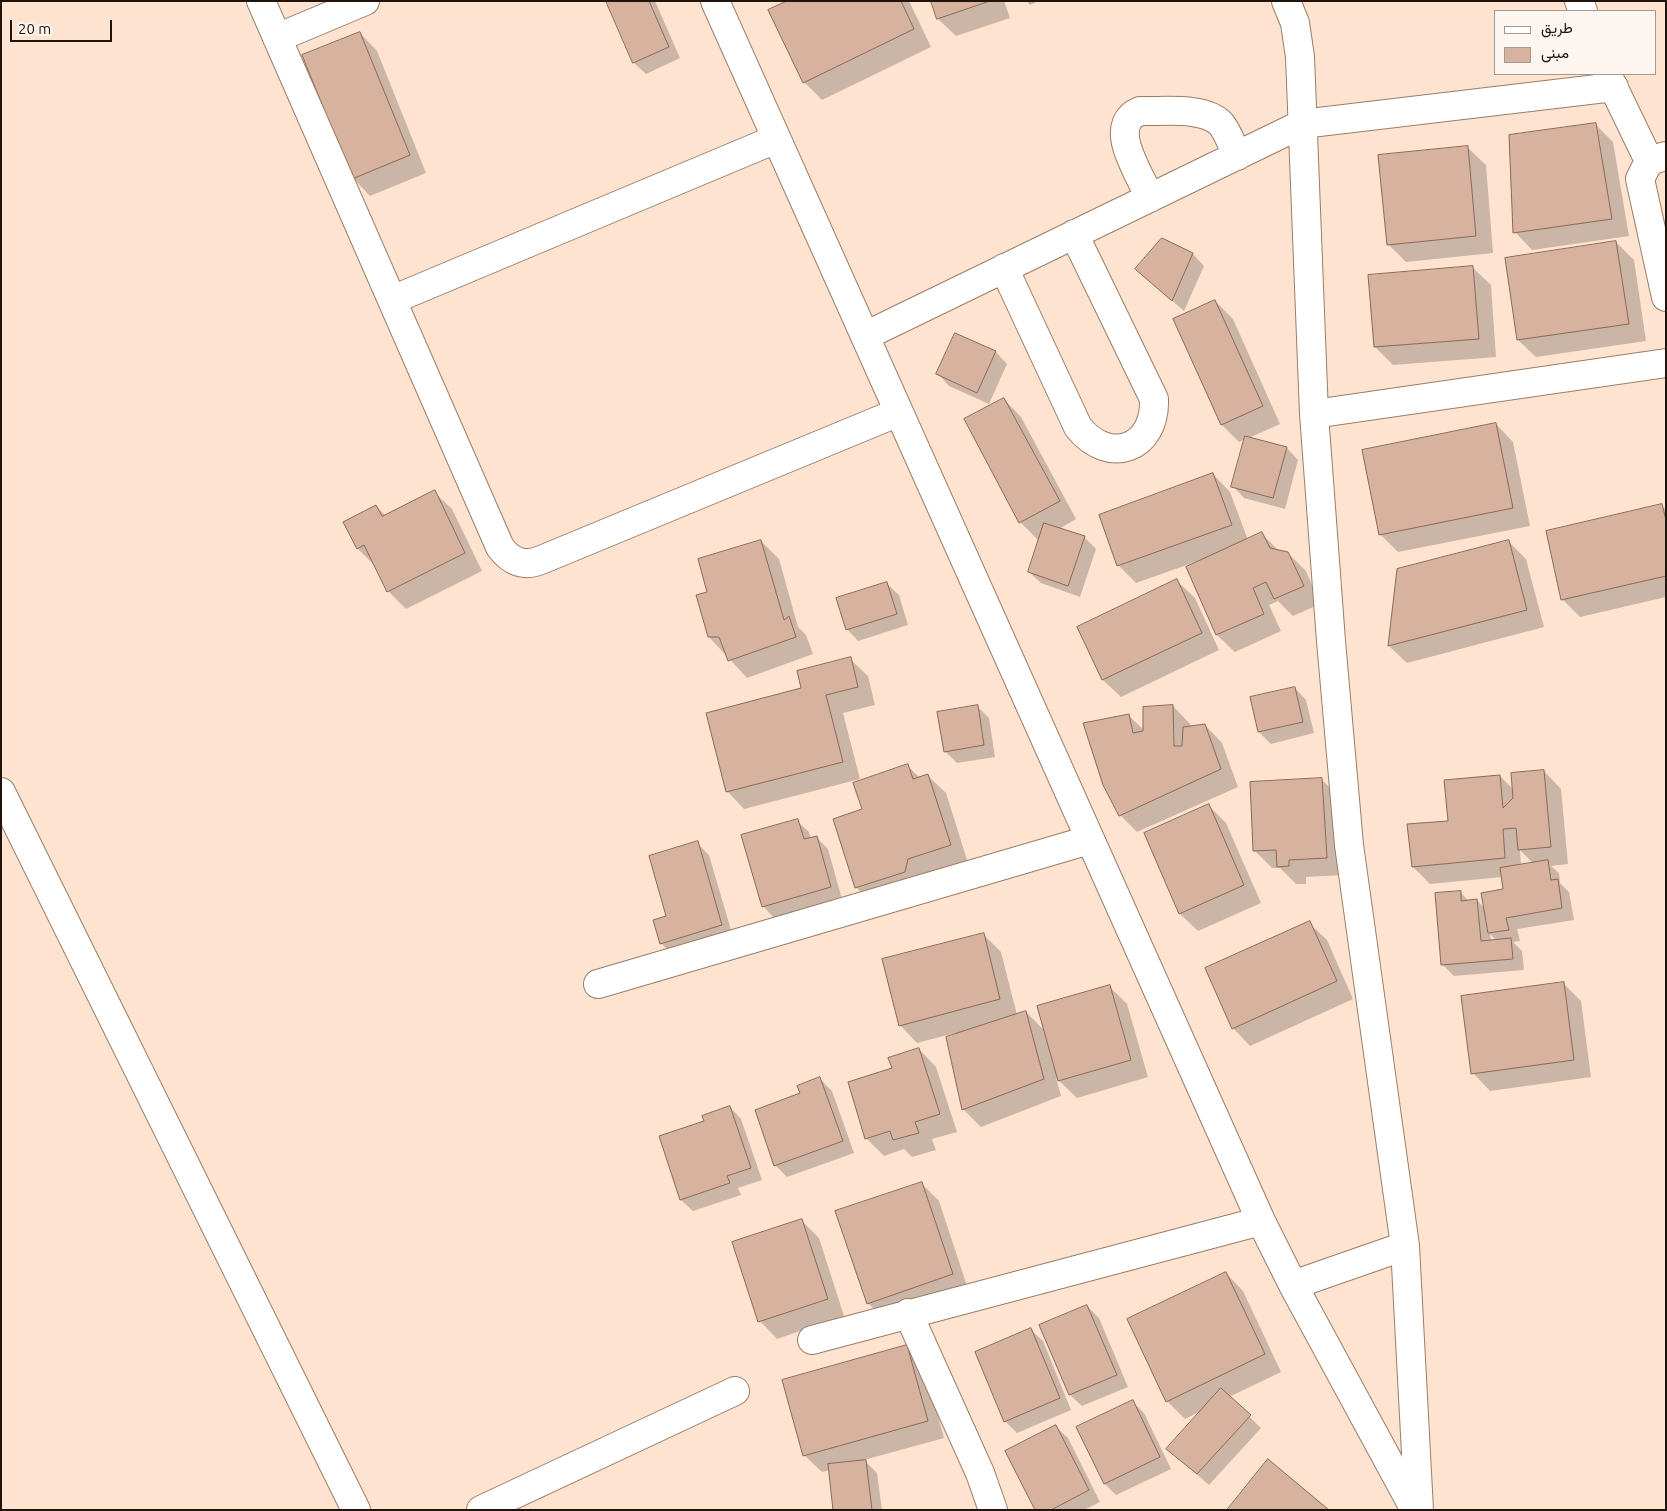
<!DOCTYPE html>
<html>
<head>
<meta charset="utf-8">
<style>
  body { margin:0 }
  #map { position:relative; width:1667px; height:1511px; overflow:hidden; background:#fee3d0; font-family:Ubuntu,Vazirmatn,sans-serif }
  canvas { display:block }
  .frame { position:absolute; inset:0; border:2px solid #1f130b; pointer-events:none }
  .legend { position:absolute; left:1494px; top:10px; width:162px; height:65px; box-sizing:border-box; background:#fcf5f0; border:1px solid #a49b94; margin:0; padding:6px 9px; list-style:none; font-size:15px; color:#1f130b }
  .legend li { display:flex; align-items:center; gap:10px; height:25px }
  .legend b { width:25px; border:1px solid #a49b94 }
  .scale { position:absolute; left:10px; top:20px; width:102px; height:22px; box-sizing:border-box; border:2px solid #1f130b; border-top:0; padding-left:6px; font-size:15px; line-height:18px; white-space:nowrap; color:#1f130b; -webkit-text-stroke:4px #fcf5f0; paint-order:stroke }
</style>
</head>
<body>
<div id="map">
<canvas width="1667" height="1511"></canvas>
<div class="frame"></div>
<ul class="legend">
<li><b style="height:6px;background:#fff"></b>طريق</li>
<li><b style="height:14px;background:#d7b29f"></b>مبنى</li>
</ul>
<div class="scale">20 m</div>
</div>
<script>
const ctx = document.querySelector('canvas').getContext('2d');
ctx.lineJoin = 'round';
function fillPath(path, color) { ctx.fillStyle = color; ctx.fill(path, 'evenodd'); }
function stroke(path, color, width, dash) { ctx.strokeStyle = color; ctx.lineWidth = width; ctx.lineCap = dash ? 'butt' : 'round'; ctx.setLineDash(dash || []); ctx.stroke(path); }
const shadow = new Path2D(`
  M607 1H655L680 58 646 74 634 63Z
  M790 1H909L931 47 822 100 804 82Z
  M932 1H1004L1010 18 956 36 938 19Z
  M1027 1H1038L1030 5Z
  M360 33 377 51 426 173 370 196 353 178Z
  M1596 125 1613 142 1629 236 1532 250 1515 232Z
  M1468 148 1486 165 1493 253 1406 262 1388 244Z
  M1162 240 1193 254 1204 266 1184 311 1136 269Z
  M1616 242 1634 260 1646 341 1536 357 1518 340Z
  M1473 268 1491 285 1496 357 1393 365 1375 347Z
  M1215 301 1233 319 1280 424 1249 438 1287 448 1298 460 1285 509 1244 498 1233 486 1245 439 1239 442 1222 425Z
  M956 334 996 352 1007 364 989 404 949 386 938 374Z
  M1004 399 1021 417 1076 519 1059 529 1084 537 1096 549 1080 597 1041 583 1029 572 1040 539 1038 540 1020 522 966 419Z
  M1496 424 1513 442 1530 526 1398 552 1380 534Z
  M1213 474 1230 492 1248 540 1262 534 1279 551 1288 553 1306 571 1320 604 1293 616 1278 601 1269 605 1281 631 1235 652 1217 635 1188 568 1199 563 1198 561 1136 583 1119 566 1100 516Z
  M434 492 452 509 482 571 406 609 388 591 375 566 358 549 376 506 386 516Z
  M1662 506 1666 510V597L1580 617 1562 599Z
  M761 541 779 559 798 627 806 635 813 654 747 678 709 637V593Z
  M1508 541 1526 559 1544 627 1407 663 1389 646 1398 570Z
  M1177 581 1195 598 1219 650 1121 697 1103 680 1079 628Z
  M887 584 899 595 908 625 858 641 847 629Z
  M850 659 868 676 875 705 843 713 860 779 744 809 727 791 803 689Z
  M1295 688 1306 700 1314 733 1271 744 1259 732 1251 698Z
  M977 706 989 718 995 757 957 763 946 752Z
  M1173 706 1190 724V727L1205 725 1222 743 1238 787 1137 832 1120 815 1128 715 1145 731Z
  M908 766 920 778 928 776 946 793 968 863 874 905 857 888 835 819 863 810Z
  M1544 771 1561 789 1568 864 1551 866 1559 873 1560 883 1569 892 1574 920 1517 929 1520 941 1513 942 1522 951 1524 970 1454 976 1442 964 1460 892 1469 901 1477 900 1485 909 1505 890 1502 877 1430 884 1413 867 1449 822 1500 776 1514 790ZM1520 850 1534 864 1521 866ZM1490 934 1497 941H1491Z
  M1322 780 1340 797 1344 875 1306 877V884H1296L1280 868H1272L1255 851Z
  M1209 806 1226 823 1261 903 1198 931 1180 914 1145 834Z
  M797 821 809 832 811 839 817 838 828 849 842 899 774 918 763 906Z
  M697 843 709 855 733 937 673 955 661 943 668 916Z
  M1309 923 1327 940 1353 999 1250 1046 1233 1028Z
  M983 934 1001 952 1017 1015 1026 1012 1045 1031 1109 986 1127 1004 1148 1077 1077 1098 1056 1078 1061 1096 981 1127 963 1109 955 1033 917 1043 900 1025Z
  M1564 984 1581 1001 1591 1077 1490 1091 1473 1073Z
  M919 1049 936 1067 957 1132 932 1139 936 1150 912 1157 904 1149 884 1156 866 1138 893 1069Z
  M820 1079 832 1091 854 1153 787 1177 775 1165 802 1094Z
  M730 1107 741 1119 762 1180 738 1188 741 1195 693 1211 681 1200 706 1122Z
  M921 1183 939 1201 969 1292 886 1321 868 1303Z
  M801 1220 819 1238 844 1316 777 1339 760 1321Z
  M1226 1273 1243 1291 1281 1372 1229 1397 1261 1428 1209 1485 1168 1449 1203 1410 1185 1419 1167 1401Z
  M1087 1306 1099 1318 1128 1387 1082 1406 1070 1395 1041 1326Z
  M1031 1330 1043 1341 1071 1410 1017 1433 1005 1421Z
  M907 1347 924 1364 944 1438 864 1460 877 1473 882 1510H835L830 1470 822 1472 804 1455Z
  M1133 1402 1144 1413 1171 1469 1116 1495 1105 1484 1078 1428Z
  M1056 1427 1068 1438 1100 1502 1084 1510H1036Z`);
const building = new Path2D(`
  M606 1H649L669 47 633 63Z
  M787 1H901L914 29 803 83 768 10Z
  M931 1H990L937 19Z
  M360 32 410 155 352 179 302 55Z
  M1596 123 1612 219 1513 233 1509 135Z
  M1468 146 1476 236 1387 245 1378 155Z
  M1162 238 1193 253 1172 301 1135 269Z
  M1616 241 1629 324 1517 340 1505 258Z
  M1473 266 1479 339 1374 347 1368 275Z
  M1215 300 1263 406 1221 425 1173 319Z
  M955 333 996 351 977 393 936 374Z
  M1004 398 1060 501 1019 523 964 419Z
  M1496 423 1513 508 1379 535 1362 450Z
  M1245 436 1287 447 1273 498 1231 487Z
  M1213 473 1232 525 1117 566 1099 515Z
  M435 490 465 553 387 592 364 545 357 549 343 522 376 505 382 516Z
  M1662 504 1666 520V576L1561 600 1546 531Z
  M1044 523 1085 536 1068 586 1028 572Z
  M1262 532 1270 548 1288 552 1304 586 1274 599 1266 582 1253 588 1264 614 1216 635 1186 567Z
  M761 540 784 620 789 616 796 637 728 661 719 637H708L696 595 707 592 698 559Z
  M1509 540 1527 610 1388 646 1397 569Z
  M1177 579 1202 633 1102 680 1077 627Z
  M887 582 897 614 846 630 836 598Z
  M851 657 858 687 826 695 843 762 726 792 706 713 801 688 797 671Z
  M1295 687 1303 722 1258 732 1250 697Z
  M978 705 984 745 944 752 937 712Z
  M1173 705 1174 746H1182L1183 727 1205 724 1221 769 1119 816 1103 785 1083 723 1129 714 1133 733 1143 731V707Z
  M908 764 913 779 928 774 951 845 908 859 905 872 855 888 833 819 862 809 853 783Z
  M1544 770 1551 847 1518 850 1516 828 1503 829 1505 858 1412 867 1407 824 1448 821 1444 780 1500 775 1503 808 1513 798 1511 773Z
  M1322 778 1327 858 1289 860V866L1277 867 1276 850 1253 851 1250 782Z
  M1209 804 1244 885 1179 914 1144 833Z
  M798 819 804 839 817 836 831 887 762 907 741 835Z
  M698 841 722 925 660 944 653 920 666 916 649 856Z
  M1548 860 1551 880 1558 879 1562 908 1506 918 1509 930 1488 933 1481 893 1503 889 1500 868Z
  M1461 891V901L1477 899 1481 941 1511 938 1513 959 1441 965 1435 893Z
  M1310 921 1337 981 1232 1029 1205 968Z
  M984 933 1000 999 899 1026 882 959Z
  M1564 982 1574 1060 1471 1074 1461 996Z
  M1110 985 1131 1060 1058 1081 1037 1006Z
  M1026 1011 1044 1079 962 1110 946 1037Z
  M919 1048 940 1114 915 1122 919 1133 893 1140 890 1131 865 1139 848 1082 892 1068 888 1058Z
  M820 1077 843 1141 774 1166 755 1110 800 1093 797 1086Z
  M730 1106 751 1168 727 1176 730 1183 680 1200 659 1136 704 1121 702 1116Z
  M922 1182 953 1274 867 1304 835 1211Z
  M802 1219 828 1299 758 1322 732 1242Z
  M1226 1272 1265 1354 1166 1402 1127 1319Z
  M1087 1305 1117 1375 1069 1395 1039 1325Z
  M1031 1328 1060 1398 1004 1422 975 1352Z
  M907 1345 928 1421 803 1456 782 1380Z
  M1221 1388 1251 1415 1197 1474 1166 1449Z
  M1133 1400 1160 1457 1104 1484 1076 1427Z
  M1056 1425 1089 1490 1051 1510H1035L1005 1451Z
  M1268 1459 1329 1510H1227Z
  M866 1460 872 1510H833L828 1464Z`);
const street = new Path2D(`
  M261 1 500 547C511 562 524 567 541 560L899 412
  M715 1 1261 1221 1293 1285 1415 1510
  M1286 1 1295 23 1300 57 1314 414 1331 641 1349 845 1405 1246 1419 1510
  M1579 1 1583 11
  M277 38 365 1
  M1607 74 1649 161
  M1666 156 1649 161 1640 179 1666 297
  M1150 198C1140 174 1105 125 1140 111 1162 112 1205 106 1221 124 1228 132 1232 145 1237 156
  M1004 268 1078 427C1109 466 1156 449 1154 399L1074 234
  M392 300 776 139
  M865 336 1302 124 1614 87
  M1314 414 1666 363
  M1 792 356 1510
  M598 984 1089 840
  M1293 1285 1405 1246
  M908 1313 980 1473 993 1510
  M812 1340 1261 1221
  M481 1510 735 1391`);
fillPath(shadow, '#0003');
fillPath(building, '#d7b29f');
stroke(building, '#896957', 1);
stroke(street, '#9b7d66', 30);
stroke(street, '#fff', 28);
</script>
</body>
</html>
